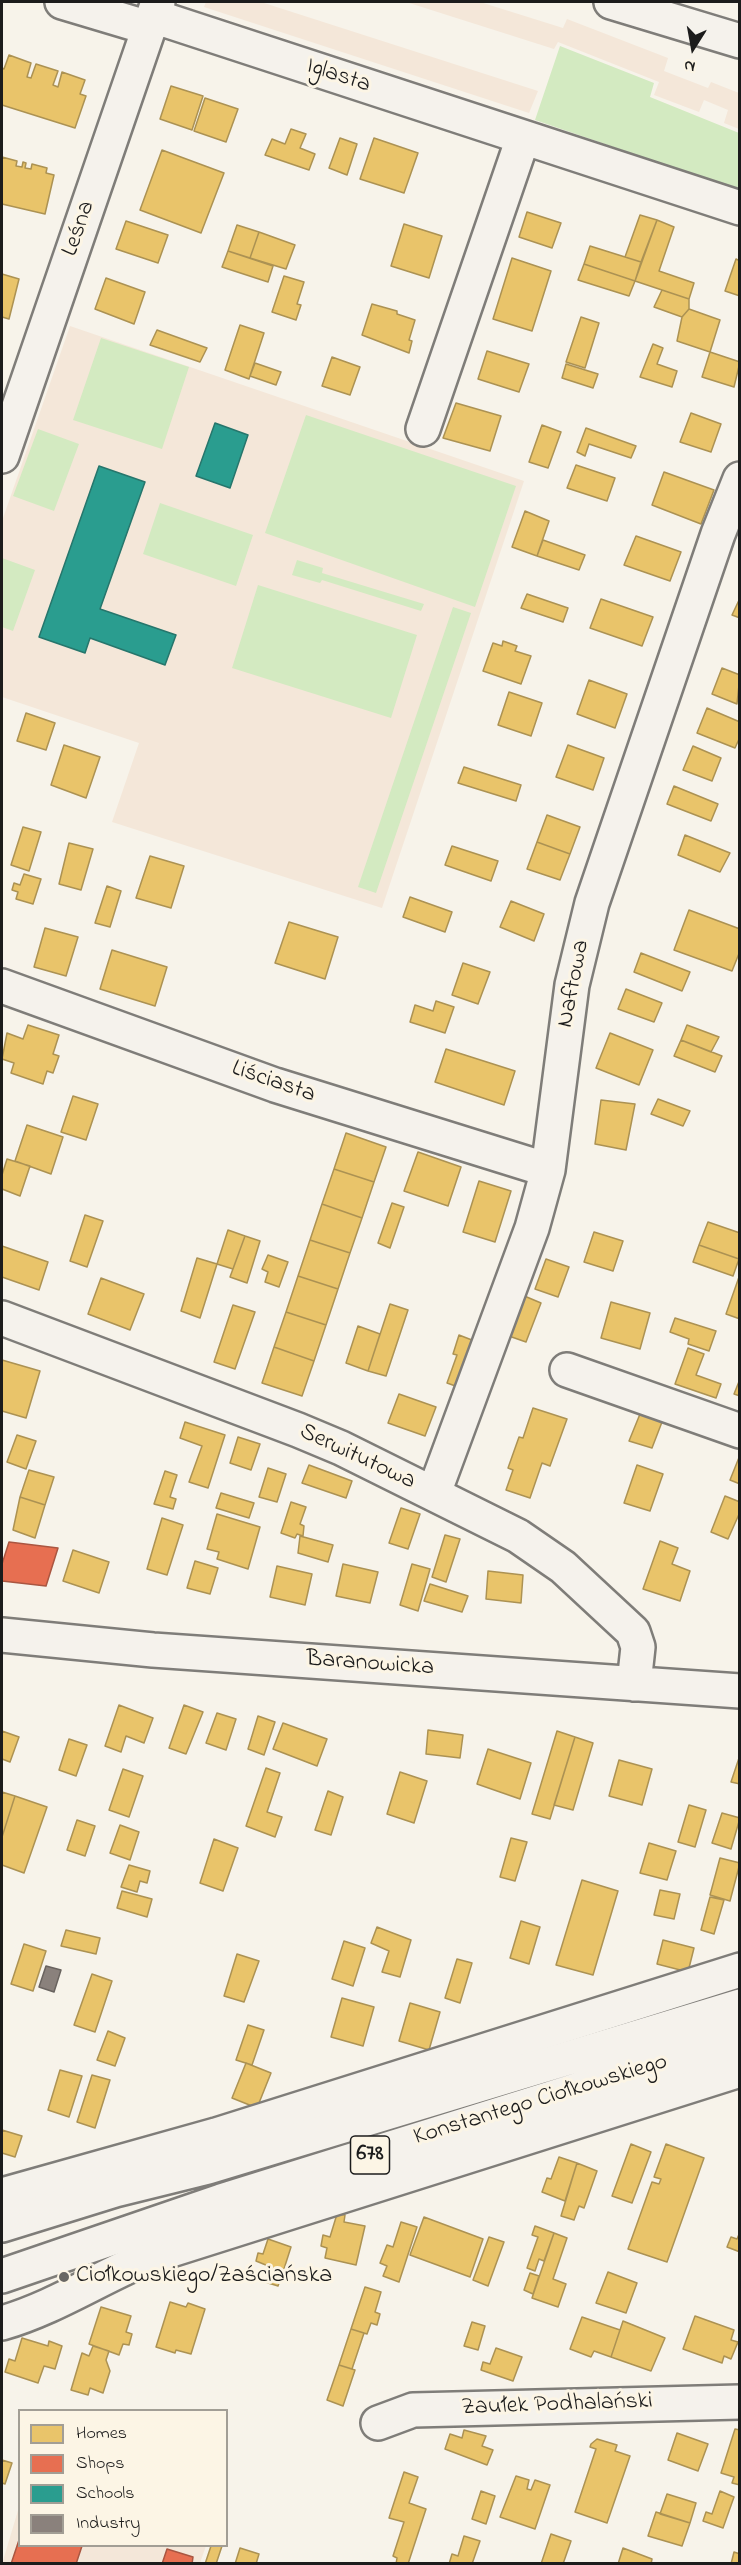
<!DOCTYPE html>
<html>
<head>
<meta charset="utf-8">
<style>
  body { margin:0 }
  #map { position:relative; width:741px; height:2565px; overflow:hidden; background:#f7f3ea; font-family:"Indie Flower",sans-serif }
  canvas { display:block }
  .frame { position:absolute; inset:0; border:3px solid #1c1c1c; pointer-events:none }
  .legend { position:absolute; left:18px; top:2409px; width:210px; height:138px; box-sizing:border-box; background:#fcf5e5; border:2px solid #a29e95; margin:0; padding:8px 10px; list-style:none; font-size:18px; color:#1c1c1c }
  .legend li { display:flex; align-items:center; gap:12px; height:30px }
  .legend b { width:30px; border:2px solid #a29e95 }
  .north { position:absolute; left:663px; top:18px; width:60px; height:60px; -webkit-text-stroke:4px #fcf5e5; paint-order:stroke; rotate:191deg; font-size:16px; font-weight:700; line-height:24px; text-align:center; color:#1c1c1c }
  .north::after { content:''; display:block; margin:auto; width:21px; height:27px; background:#1c1c1c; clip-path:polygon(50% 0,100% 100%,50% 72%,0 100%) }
</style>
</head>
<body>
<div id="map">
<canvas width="741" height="2565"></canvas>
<div class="frame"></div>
<ul class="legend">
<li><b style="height:16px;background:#e9c46a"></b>Homes</li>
<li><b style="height:16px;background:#e76f51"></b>Shops</li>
<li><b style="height:16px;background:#2a9d8f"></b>Schools</li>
<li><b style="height:16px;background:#8a817c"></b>Industry</li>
</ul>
<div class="north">N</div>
</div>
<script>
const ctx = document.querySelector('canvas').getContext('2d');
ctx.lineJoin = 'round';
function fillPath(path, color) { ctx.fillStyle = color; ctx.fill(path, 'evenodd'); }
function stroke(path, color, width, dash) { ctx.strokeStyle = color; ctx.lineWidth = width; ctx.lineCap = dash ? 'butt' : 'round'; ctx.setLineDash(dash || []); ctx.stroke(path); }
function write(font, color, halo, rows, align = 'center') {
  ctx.font = font + ' "Indie Flower",sans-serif'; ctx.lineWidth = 6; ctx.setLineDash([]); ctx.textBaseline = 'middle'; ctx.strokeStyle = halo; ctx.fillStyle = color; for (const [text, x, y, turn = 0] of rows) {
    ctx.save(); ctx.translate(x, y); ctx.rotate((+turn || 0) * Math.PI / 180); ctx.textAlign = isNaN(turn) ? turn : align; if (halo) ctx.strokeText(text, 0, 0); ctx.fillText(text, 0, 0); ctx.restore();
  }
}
const built = new Path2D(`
  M206 2H261L538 91 529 113 204 7Z
  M406 2H480L563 28 567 19 668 58 664 71 708 88 711 82 739 93V129L724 123 728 110 704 100 699 112 654 95 659 82 558 42 554 49Z
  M70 326 524 481 382 908 112 822 139 743 2 697V521Z
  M19 2507 20 2546H206L200 2563 2 2564Z`);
const green = new Path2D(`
  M560 46 654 83 650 97 739 133V190L535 120Z
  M101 338 189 367 162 449 73 420Z
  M306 415 516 486 475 607 265 533Z
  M38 429 79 444 54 511 13 496Z
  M160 503 253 535 236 586 143 554Z
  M2 558 35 570 13 631 2 627Z
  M297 560 323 568 322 573 424 604 421 611 322 580 320 583 292 575Z
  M258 585 417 635 391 718 232 668Z
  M453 607 471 613 376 893 358 887Z`);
const homes = new Path2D(`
  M9 55 31 63 27 77 31 78 36 64 58 71 53 85 58 87 62 72 85 80 80 94 86 96 75 128 2 105V68L4 69Z
  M171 86 203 96 192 130 160 119Z
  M205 98 238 109 226 142 194 131Z
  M291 129 306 134 300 148 315 154 309 170 265 155 272 139 285 144Z
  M340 138 357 144 347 175 329 168Z
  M374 138 418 153 404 193 360 179Z
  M162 150 224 173 201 233 140 210Z
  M2 157 17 161 16 166 22 167 23 162 26 163 25 168 31 169 32 164 47 168 46 173 54 175 45 214 2 204Z
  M527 212 561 223 552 248 519 237Z
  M640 215 657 220 641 262 625 257Z
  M657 220 674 227 659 271 694 283 689 299 635 281Z
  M126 221 168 235 158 263 116 249Z
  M404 224 442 236 429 278 391 266Z
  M237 225 259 232 250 258 228 251Z
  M259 232 295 245 286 269 250 258Z
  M590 246 641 262 635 281 584 264Z
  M228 251 273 266 268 282 222 267Z
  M512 258 551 271 532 331 493 319Z
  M736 259 740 261V296L725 291Z
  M584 264 635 281 629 296 578 280Z
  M2 274 19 279 9 319 2 317Z
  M284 276 304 282 297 304 301 305 296 320 272 312Z
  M106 278 145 292 134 324 95 309Z
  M662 290 689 299V309L682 317 654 307Z
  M372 304 397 311V314L415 320 409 340 412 341 409 353 362 335Z
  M689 309 720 320 710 352 677 341 682 317Z
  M581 317 599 323 585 368 566 362Z
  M240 325 264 333 249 379 225 370Z
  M157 330 207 348 200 362 150 345Z
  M653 344 663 348 657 364 677 371 672 387 640 377Z
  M487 351 529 364 519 392 478 379Z
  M710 352 740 362 734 387 702 377Z
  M332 357 360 367 350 395 322 386Z
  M255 363 281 372 276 385 250 376Z
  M566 364 598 374 593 388 562 378Z
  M456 403 501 416 490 451 443 438Z
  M691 413 721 424 711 452 680 442Z
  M542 425 561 432 548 468 529 462Z
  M586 428 636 446 631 458 589 444 585 456 577 452Z
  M576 465 615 478 607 501 567 488Z
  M664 472 714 490 701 524 652 505Z
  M525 511 549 521 537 556 512 547Z
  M636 536 681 552 670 581 624 565Z
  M543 540 585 555 579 570 537 556Z
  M527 594 568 608 563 622 521 608Z
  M740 598V618L732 615Z
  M601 599 653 617 642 646 590 628Z
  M503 641 517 646 515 651 531 656 521 684 483 671 493 643 502 646Z
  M722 668 740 675 737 704 712 694Z
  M589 680 627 694 615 728 577 714Z
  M509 692 542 703 531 736 498 725Z
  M707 708 740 722V737L735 748 697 733Z
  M26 713 55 723 46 750 17 741Z
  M64 745 100 757 86 798 51 785Z
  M568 745 604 758 593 790 556 777Z
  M693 746 721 758 712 781 683 770Z
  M464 767 521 785 516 801 458 783Z
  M674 786 718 804 711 821 667 804Z
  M547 815 580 827 570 854 537 842Z
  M23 827 41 832 29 871 11 865Z
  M685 835 730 853 720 872 678 855Z
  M537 842 570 854 560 880 527 869Z
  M69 843 93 849 81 890 59 884Z
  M452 846 498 861 491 881 445 865Z
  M150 856 184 866 171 908 136 898Z
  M24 874 41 879 33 904 16 899 18 892 12 890 14 883 20 885Z
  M107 886 121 891 110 927 95 923Z
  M410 897 452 912 445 932 403 917Z
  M511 901 544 914 534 941 500 927Z
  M689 910 740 929V951L732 971 674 950Z
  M289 922 338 937 325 979 275 963Z
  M45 928 78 937 66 976 34 967Z
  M112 950 167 967 155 1006 100 989Z
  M641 953 690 972 682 991 634 972Z
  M463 963 490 972 478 1004 452 995Z
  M626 989 662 1003 654 1022 618 1009Z
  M436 1001 454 1007 445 1033 410 1022 415 1005 433 1011Z
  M28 1025 59 1035 53 1054 59 1056 53 1073 47 1071 43 1084 11 1073 14 1063 2 1059 7 1033 23 1039Z
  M687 1025 719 1037 711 1052 681 1040Z
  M610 1033 653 1050 639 1085 596 1068Z
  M681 1040 722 1056 715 1072 674 1056Z
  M446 1049 515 1071 504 1105 435 1082Z
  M73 1096 98 1104 86 1140 61 1132Z
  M658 1099 690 1111 683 1126 651 1114Z
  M601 1100 635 1104 626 1150 595 1144Z
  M27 1125 63 1137 51 1174 15 1161Z
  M346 1133 386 1147 374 1182 334 1169Z
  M418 1152 461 1167 448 1206 404 1191Z
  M7 1159 30 1166 20 1196 2 1189V1175Z
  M334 1169 374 1182 362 1218 322 1204Z
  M479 1181 511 1191 495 1242 463 1232Z
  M392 1203 404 1207 390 1248 378 1243Z
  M322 1204 362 1218 350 1253 310 1240Z
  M85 1215 103 1221 87 1267 70 1261Z
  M708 1222 740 1233 739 1259 699 1245Z
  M228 1230 245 1236 233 1269 217 1264Z
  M594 1232 623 1241 613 1271 584 1262Z
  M245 1236 260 1241 247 1283 230 1277Z
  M310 1240 350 1253 338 1289 298 1276Z
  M699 1245 739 1259 733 1276 693 1262Z
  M2 1246 48 1262 39 1290 2 1277Z
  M268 1255 288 1262 279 1287 265 1282 268 1272 262 1269Z
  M197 1258 217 1264 200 1318 181 1311Z
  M546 1259 569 1267 558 1297 535 1289Z
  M298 1276 338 1289 326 1325 286 1312Z
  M739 1277H740V1319L726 1314Z
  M101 1278 144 1294 130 1330 88 1314Z
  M522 1295 541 1303 526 1342 506 1335Z
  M611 1302 650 1313 640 1349 601 1338Z
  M390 1304 408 1310 386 1376 368 1371Z
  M233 1305 255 1312 235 1369 214 1362Z
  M286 1312 326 1325 314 1361 274 1347Z
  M675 1318 716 1331 709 1351 688 1344 689 1339 670 1332Z
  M358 1326 380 1334 368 1371 346 1363Z
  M459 1335 477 1342 461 1388 447 1383 457 1355 453 1354Z
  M274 1347 314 1361 302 1396 262 1383Z
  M688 1348 704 1354 696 1375 721 1384 716 1398 675 1384Z
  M2 1360 40 1371 26 1418 2 1411Z
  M740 1379V1396L734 1394Z
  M399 1394 436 1407 425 1436 388 1423Z
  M533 1408 567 1419 550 1466 542 1463 530 1498 506 1490 513 1470 508 1468 519 1437 523 1438Z
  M640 1414 662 1422 652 1448 629 1441Z
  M185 1422 225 1435 208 1488 189 1482 202 1446 180 1438Z
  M17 1435 36 1441 26 1469 7 1462Z
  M238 1437 260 1444 251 1470 230 1463Z
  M740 1455V1484L730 1480Z
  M309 1465 352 1481 346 1498 302 1483Z
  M637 1465 663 1474 650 1511 624 1503Z
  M268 1468 286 1474 277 1502 259 1497Z
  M29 1470 54 1477 45 1505 20 1497Z
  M165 1471 177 1475 170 1497 176 1499 173 1509 154 1504Z
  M221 1493 254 1503 249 1518 216 1508Z
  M725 1496 740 1502V1512L728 1539 711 1532Z
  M20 1497 45 1505 35 1538 13 1530Z
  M291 1502 306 1507 300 1524 304 1526 303 1536 297 1534 295 1538 281 1533Z
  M401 1508 420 1514 408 1549 389 1543Z
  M217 1514 260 1527 248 1569 217 1559 219 1552 207 1549Z
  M162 1518 183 1525 167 1575 147 1569Z
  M445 1535 460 1539 446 1582 432 1577Z
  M300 1536 333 1545 328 1562 298 1553Z
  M660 1541 678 1548 672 1564 690 1571 680 1601 643 1589Z
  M73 1550 109 1562 99 1593 63 1581Z
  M195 1561 218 1568 210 1594 187 1588Z
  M343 1564 378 1572 370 1603 336 1596Z
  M412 1564 430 1569 418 1611 400 1605Z
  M277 1566 312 1574 305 1605 270 1597Z
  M488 1571 523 1575 521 1603 486 1599Z
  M430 1584 468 1596 462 1612 424 1601Z
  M119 1705 153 1718 144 1743 126 1736 121 1752 105 1746Z
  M184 1705 203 1712 186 1754 169 1748Z
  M217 1713 236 1719 226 1750 206 1743Z
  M258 1716 275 1722 264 1755 248 1749Z
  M283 1723 327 1739 317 1766 273 1749Z
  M428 1730 463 1735 460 1758 426 1754Z
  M2 1731 19 1737 10 1762 2 1759Z
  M557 1731 575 1737 550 1819 532 1814Z
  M575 1737 593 1743 573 1810 554 1805Z
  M69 1739 87 1745 76 1776 59 1770Z
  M488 1749 531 1763 520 1799 477 1784Z
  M740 1755V1784L731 1782Z
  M619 1760 652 1769 642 1805 609 1796Z
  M266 1768 280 1773 267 1812 282 1817 275 1837 246 1826Z
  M123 1769 143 1776 129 1817 109 1810Z
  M400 1772 427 1781 414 1823 387 1814Z
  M328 1791 343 1797 331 1835 315 1830Z
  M2 1792 15 1796 2 1837Z
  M15 1796 47 1807 24 1873 2 1865V1837Z
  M689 1805 706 1810 695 1847 678 1842Z
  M722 1813 740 1818 731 1849 712 1843Z
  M77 1820 95 1826 85 1856 67 1850Z
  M120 1825 139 1832 130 1860 110 1853Z
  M511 1838 527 1842 515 1881 500 1877Z
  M214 1839 238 1848 223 1891 200 1883Z
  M649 1843 676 1851 667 1880 640 1873Z
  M720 1858 740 1863 730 1901 710 1895Z
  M129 1865 150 1871 147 1883 140 1881 137 1892 121 1887Z
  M582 1880 618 1891 593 1975 556 1965Z
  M660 1890 680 1894 674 1919 654 1915Z
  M122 1891 152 1899 147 1917 117 1908Z
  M710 1897 724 1900 714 1934 701 1930Z
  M521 1921 540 1927 529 1964 510 1958Z
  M377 1927 411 1940 400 1977 382 1972 389 1951 371 1943Z
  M66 1930 100 1938 96 1954 61 1946Z
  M663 1940 694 1948 688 1972 657 1964Z
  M344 1941 365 1948 353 1986 332 1979Z
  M24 1944 46 1951 33 1991 11 1984Z
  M237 1954 259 1961 244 2002 224 1996Z
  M457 1959 472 1963 460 2003 445 1998Z
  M92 1974 112 1981 95 2032 74 2025Z
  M342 1998 374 2007 363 2046 331 2037Z
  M410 2003 440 2012 429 2050 399 2041Z
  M248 2025 264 2030 252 2065 236 2060Z
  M108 2031 125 2038 115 2066 97 2060Z
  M246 2063 271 2073 257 2108 232 2098Z
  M60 2070 82 2076 69 2117 48 2110Z
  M92 2075 110 2080 95 2128 77 2122Z
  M2 2130 22 2136 15 2157 2 2153Z
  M631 2144 651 2152 632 2203 612 2196Z
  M666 2144 704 2158 667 2262 628 2249 652 2182 659 2184 661 2179 654 2177Z
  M559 2157 577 2163 565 2201 542 2192 547 2178 551 2179Z
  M577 2163 597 2171 584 2208 579 2206 574 2220 561 2216Z
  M337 2214 345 2215 344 2222 365 2226 356 2265 325 2258 327 2248 321 2246 323 2235 330 2237Z
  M424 2217 483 2239 470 2277 410 2255Z
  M401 2222 417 2227 399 2282 383 2276 387 2266 380 2263 387 2245 393 2247Z
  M535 2226 554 2233 544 2261 539 2259 535 2271 527 2268 538 2237 532 2235Z
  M740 2232V2252L727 2247 731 2237 737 2239Z
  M554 2233 567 2238 553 2279 566 2284 558 2307 532 2298Z
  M489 2237 504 2242 488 2286 473 2280Z
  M268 2239 291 2247 283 2272 256 2261 258 2253 263 2254Z
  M269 2268 283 2272 278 2286 265 2282Z
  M608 2272 637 2283 626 2313 596 2303Z
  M530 2273 539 2276 533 2294 524 2290Z
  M365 2287 381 2292 375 2312 380 2314 377 2325 371 2323 367 2334 351 2329Z
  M170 2302 186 2307 188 2303 205 2309 191 2354 176 2350 175 2353 156 2347Z
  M101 2307 131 2316 126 2332 132 2334 129 2345 123 2344 119 2355 89 2344Z
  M695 2316 734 2330 731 2340 738 2342 731 2359 724 2356 722 2363 683 2349Z
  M582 2317 620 2330 611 2357 594 2351 591 2357 570 2349Z
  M623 2321 665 2338 651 2371 611 2357Z
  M472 2322 485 2326 478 2350 464 2346Z
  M351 2329 364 2333 352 2369 339 2365Z
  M22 2338 48 2346 49 2341 62 2346 55 2369 44 2366 38 2383 5 2372 9 2359 15 2361Z
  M93 2346 109 2351 106 2360 110 2371 103 2393 90 2388 88 2395 71 2390 82 2353 89 2356Z
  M496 2348 522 2357 513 2381 481 2370 483 2362 490 2364Z
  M339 2365 355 2370 343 2406 327 2400Z
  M735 2429 740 2430V2485L732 2483 734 2477 721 2473Z
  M464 2430 486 2436 482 2446 493 2450 487 2465 445 2449 450 2434 462 2438Z
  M677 2433 708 2444 698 2471 668 2460Z
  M597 2439 617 2445 615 2451 630 2456 607 2523 575 2512 596 2449 590 2447 591 2444Z
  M2 2460 12 2463 5 2484 2 2483Z
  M404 2472 418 2477 409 2503 426 2509 408 2564H396L397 2558 393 2556 404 2522 389 2518Z
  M516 2476 529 2480 527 2489 531 2490 535 2480 550 2485 535 2529 500 2517Z
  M481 2491 495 2496 486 2524 472 2519Z
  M720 2491 734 2497 723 2528 703 2521 706 2512 712 2514Z
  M667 2494 696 2503 690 2523 660 2514Z
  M656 2512 690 2523 682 2546 648 2536Z
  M551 2534 571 2541 563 2564H541Z
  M464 2536 480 2541 472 2564H449L452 2554 458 2556Z
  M211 2546H222L216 2564H205Z
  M240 2548 259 2554 256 2564H235Z
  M623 2548 652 2559 651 2564H618Z
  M734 2552 740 2554V2564H731Z`);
const shops = new Path2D(`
  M9 1542 58 1548 46 1586 2 1581V1564Z
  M20 2537V2546H82L76 2564H11Z
  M167 2549 193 2557 192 2564H162Z`);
const schools = new Path2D(`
  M215 423 248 435 230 488 196 476Z
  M99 466 145 482 100 609 176 635 165 665 90 638 85 653 39 637Z`);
const industry = new Path2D(`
  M46 1966 61 1970 54 1992 39 1987Z`);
const minor = new Path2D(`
  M62 2 149 28
  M611 2 740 41
  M153 16 740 208
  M423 429 523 138
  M2 456 158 2
  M2 986 275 1085 548 1170
  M2 1318 298 1430 341 1448 518 1536 563 1567 633 1632 638 1647 634 1684
  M567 1370 740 1431
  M434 1493 532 1228 548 1170 572 985 592 903 718 534 740 479
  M2 1635 153 1650 740 1691
  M2 2195 216 2135 740 1970
  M2 2323C54 2308 99 2278 149 2257L740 2070
  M378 2423 413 2410 740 2402`);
const highway = new Path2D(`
  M2 2225 115 2190 208 2167 740 2006
  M2 2276 221 2201 740 2039`);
const markers = [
  [64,2277,6,"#696764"]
];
const shields = [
  [370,2155,39]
];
const shieldNames = [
  ["678",370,2155]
];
const streetNames = [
  ["Iglasta",338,77,18],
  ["Leśna",80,229,-71],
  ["Naftowa",575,984,-79],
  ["Liściasta",273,1083,19],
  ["Serwitutowa",357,1458,25],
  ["Baranowicka",370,1665,4],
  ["Konstantego Ciołkowskiego",541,2101,-17],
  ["Zaułek Podhalański",557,2406,-2]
];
const poiNames = [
  ["Ciołkowskiego/Zaściańska",76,2277]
];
fillPath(built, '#f4e7d9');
fillPath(green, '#d3eac1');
fillPath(homes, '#e9c46a');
stroke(homes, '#ac9253', 1.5);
fillPath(shops, '#e76f51');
stroke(shops, '#aa5641', 1.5);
fillPath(schools, '#2a9d8f');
stroke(schools, '#26766c', 1.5);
fillPath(industry, '#8a817c');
stroke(industry, '#69635f', 1.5);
stroke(minor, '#7f7d79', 38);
stroke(highway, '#7f7d79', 38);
stroke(minor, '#f5f2ec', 33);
stroke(highway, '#f5f2ec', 33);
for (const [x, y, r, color] of markers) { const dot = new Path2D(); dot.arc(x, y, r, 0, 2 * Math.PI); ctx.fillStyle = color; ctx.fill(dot); stroke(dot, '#fcf5e5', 2); }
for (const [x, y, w] of shields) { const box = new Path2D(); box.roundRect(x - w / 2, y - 19, w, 38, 4.5); ctx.fillStyle = '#fcf5e5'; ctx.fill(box); stroke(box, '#1c1c1c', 1.5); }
write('bold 22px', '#1c1c1c', null, shieldNames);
write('24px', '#1c1c1c', '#fcf5e5', streetNames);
write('24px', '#1c1c1c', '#fcf5e5', poiNames, 'left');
</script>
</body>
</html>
